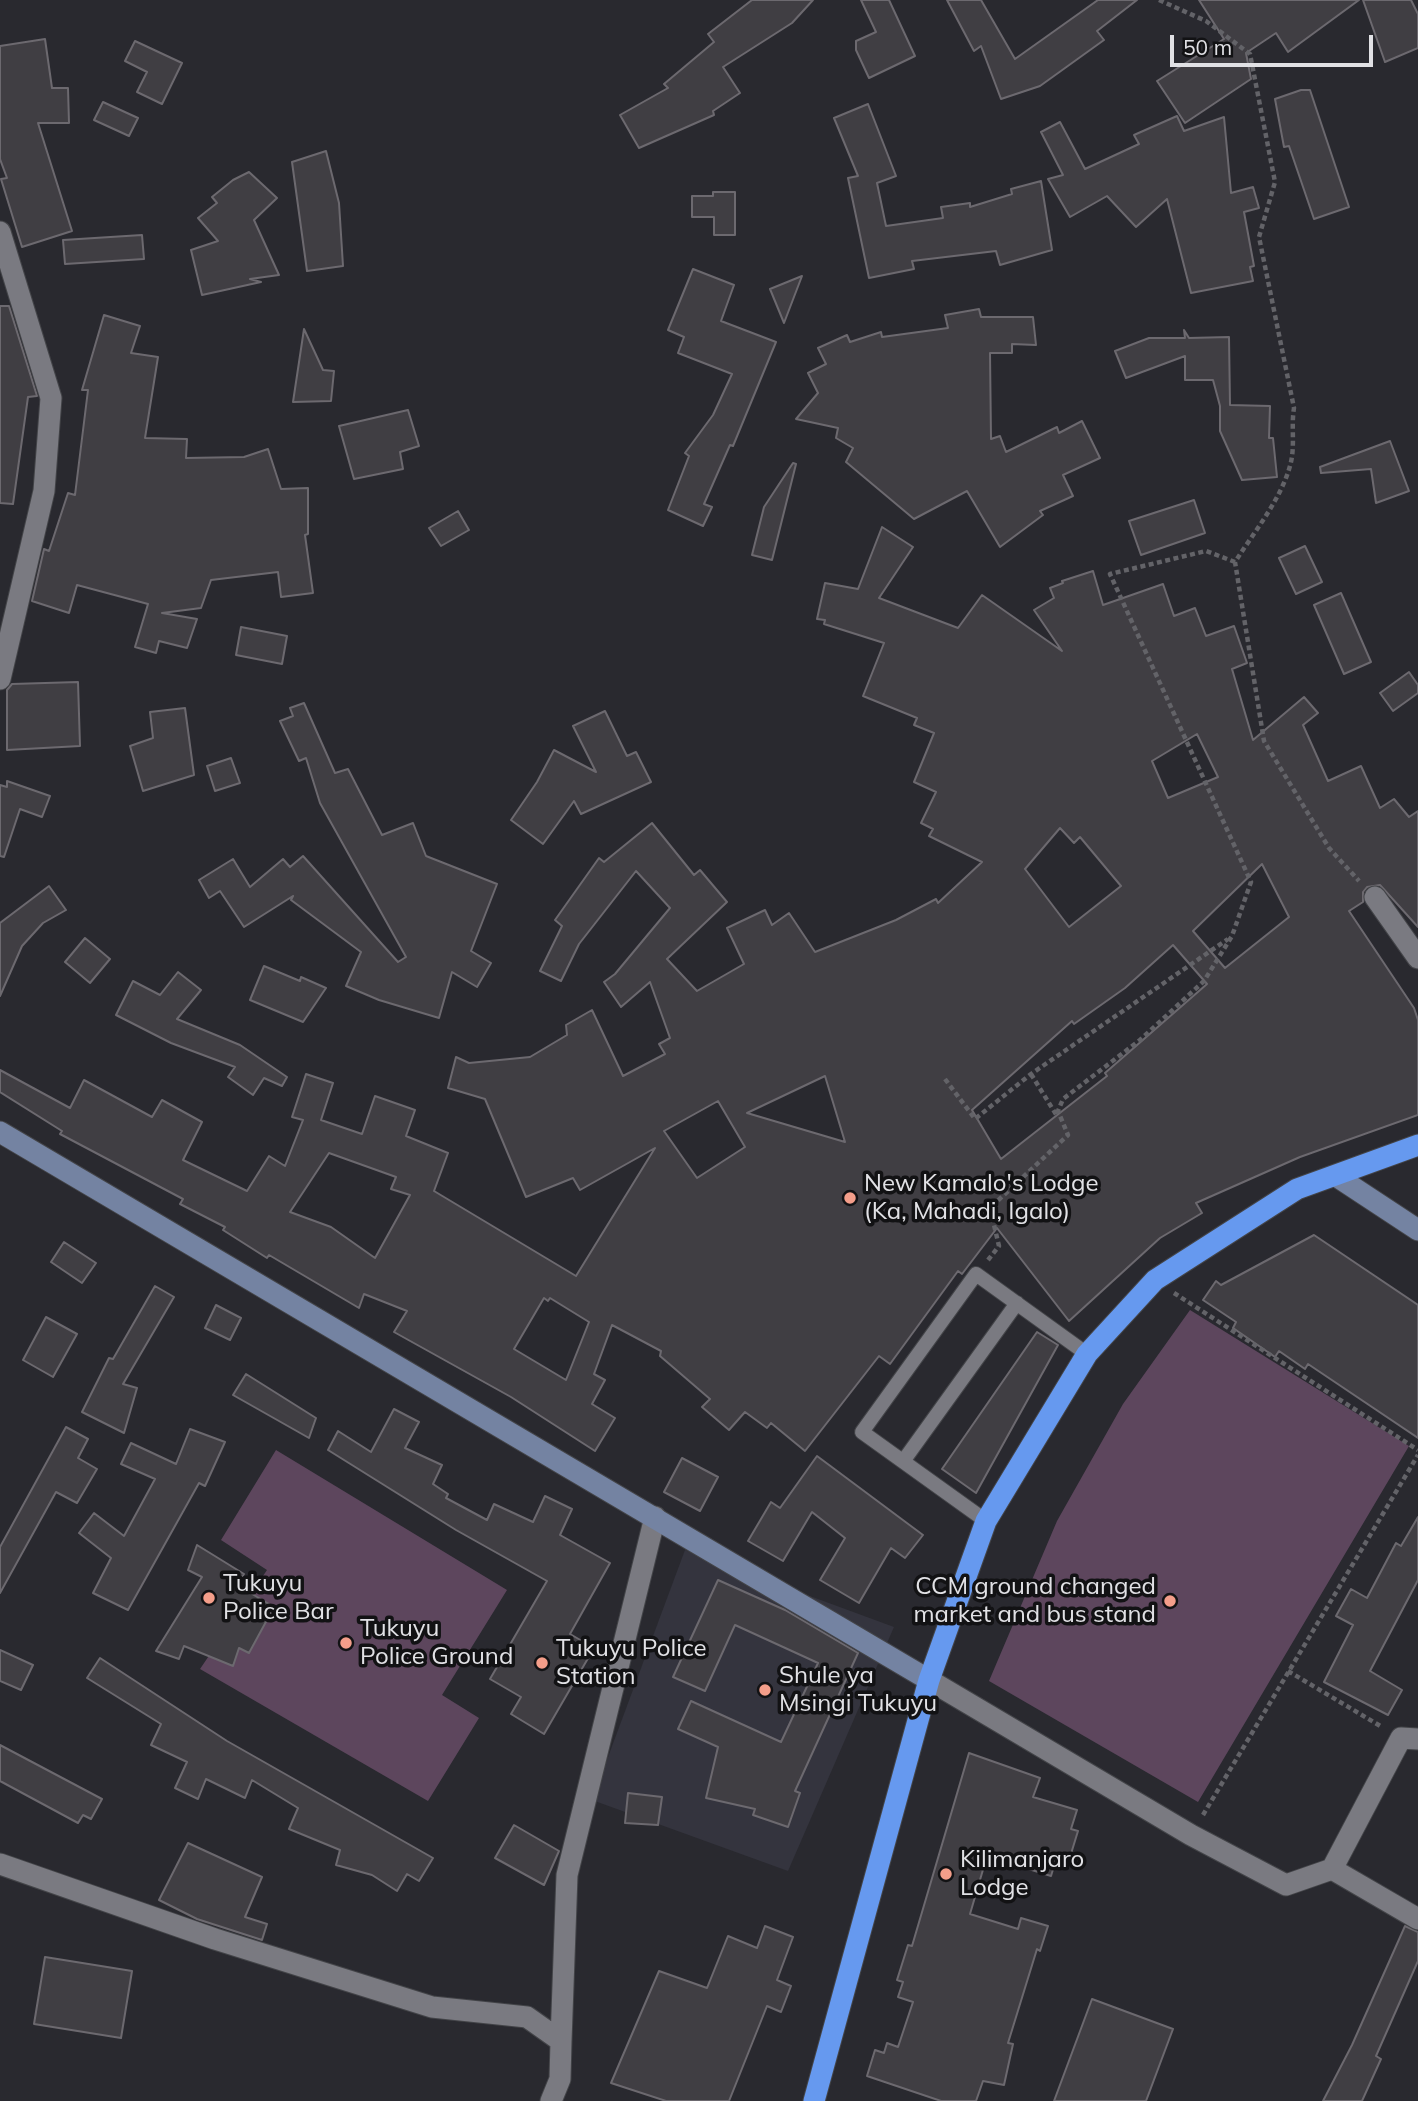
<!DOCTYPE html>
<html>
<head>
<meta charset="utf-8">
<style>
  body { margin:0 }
  #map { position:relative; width:1418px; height:2101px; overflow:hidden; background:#29292f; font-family:Mulish,sans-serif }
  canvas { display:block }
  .scale { position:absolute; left:1170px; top:35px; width:203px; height:32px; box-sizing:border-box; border:4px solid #e1e1e5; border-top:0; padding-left:9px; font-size:21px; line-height:24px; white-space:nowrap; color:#e1e1e5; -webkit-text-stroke:5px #121214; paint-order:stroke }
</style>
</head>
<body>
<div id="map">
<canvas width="1418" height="2101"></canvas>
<div class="scale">50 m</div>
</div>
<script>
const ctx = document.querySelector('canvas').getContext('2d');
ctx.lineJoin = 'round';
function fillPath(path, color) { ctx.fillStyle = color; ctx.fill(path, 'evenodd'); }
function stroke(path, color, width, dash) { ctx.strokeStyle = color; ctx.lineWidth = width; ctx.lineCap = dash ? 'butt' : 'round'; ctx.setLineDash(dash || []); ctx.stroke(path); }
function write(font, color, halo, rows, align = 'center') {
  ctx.font = font + ' Mulish,sans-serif'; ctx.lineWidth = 7; ctx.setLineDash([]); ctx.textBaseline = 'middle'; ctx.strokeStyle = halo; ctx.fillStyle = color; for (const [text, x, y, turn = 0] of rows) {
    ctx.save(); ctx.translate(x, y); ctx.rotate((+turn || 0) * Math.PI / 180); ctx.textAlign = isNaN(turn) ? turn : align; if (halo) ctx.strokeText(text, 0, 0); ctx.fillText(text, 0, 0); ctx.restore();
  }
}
const built = new Path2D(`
  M685 1550 894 1627 788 1871 592 1800Z`);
const green = new Path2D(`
  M1190 1310 1409 1446 1198 1802 989 1681 1057 1521 1123 1404Z
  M276 1450 507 1590 442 1695 479 1718 428 1801 200 1669 267 1570 221 1540Z`);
const building = new Path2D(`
  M752 0H813L792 23 723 67 740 93 713 111 714 115 639 148 620 115 668 88 664 84 714 42 708 34Z
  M861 0H889L915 56 869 78 856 50V41L876 32Z
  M947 0H981L1015 59 1098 0H1137L1097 31 1104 40 1040 86 1001 99 981 46 974 51Z
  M1199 0H1359L1288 52 1276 33 1246 53 1251 79 1185 123 1157 81 1224 39Z
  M1363 0H1411L1418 14V48L1385 62Z
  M45 39 52 88H68L69 123H38L72 231 22 247 1 179 7 178 0 159V46Z
  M135 41 182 63 162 104 137 92 147 72 125 61Z
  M1301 90H1310L1349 207 1314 219 1289 146 1284 147 1275 99Z
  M103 102 138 118 129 136 94 120Z
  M868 104 896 176 877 183 886 226 943 218 941 207 970 203V207L1012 194 1011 189 1041 181 1052 250 1000 265 996 251 912 261 914 269 869 278 848 178 858 176 834 118Z
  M1177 116 1184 131 1224 117 1231 193 1253 187 1259 208 1244 212 1254 266 1250 267 1253 281 1191 293 1167 199 1136 227 1107 196 1070 217 1048 179 1063 175 1041 132 1060 122 1085 169 1139 144 1134 135Z
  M326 151 339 203 343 266 307 271 292 162Z
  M249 172 277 198 254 220 279 275 250 279 261 282 202 295 191 250 218 241 198 218 217 203 212 197 233 180Z
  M713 192H735V235H714V217H692V196H713Z
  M142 235 144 259 65 264 63 240Z
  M693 269 734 285 721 321 776 342 733 446 730 445 704 504 712 507 703 526 668 510 689 456 685 453 713 415 732 374 678 353 684 337 668 330Z
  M802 276 784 323 770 289Z
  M0 306H9L37 396 28 397 13 504 0 503Z
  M979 309 981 317H1033L1036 345 1012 344V353H990L991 439 1000 436 1006 452 1057 427 1059 433 1082 421 1100 458 1063 475 1073 496 1040 511 1043 515 1000 547 967 491 914 519 846 462 853 448 836 438 838 428 796 419 818 393 808 373 826 364 818 348 847 335 850 342 881 332 882 337 948 328 945 315Z
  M104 315 140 326 131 353 158 357 145 438 187 439 186 458 244 457 268 449 281 489 308 488V534L305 535 313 593 281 597 278 572 211 580 201 608 162 613 197 619 187 648 159 641 156 653 135 647 148 604 77 585 69 613 32 601 44 549 49 551 68 493 75 495 88 390H82Z
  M304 329 323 370 334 371 331 401 293 402Z
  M1184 330 1189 338 1229 337 1230 405 1270 406 1269 438H1273L1277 477 1242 480 1220 431V406L1213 380H1185V356L1126 378 1115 351 1149 338H1185Z
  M408 410 419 446 400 452 403 469 354 479 339 426Z
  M1390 441 1409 491 1376 503 1371 469 1321 473 1320 467Z
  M793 463 796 464 772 560 752 555 764 507Z
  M1194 500 1205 533 1141 555 1129 521Z
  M458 511 469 530 441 546 429 528Z
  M882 527 913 547 879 598 958 628 982 595 1062 651 1034 610 1054 598 1050 588 1063 583 1062 581 1093 571 1103 605 1163 584 1174 616 1195 608 1206 636 1234 626 1247 663 1232 669 1253 740 1304 697 1318 713 1303 725 1328 781 1361 766 1380 808 1394 799 1409 817 1418 811V927L1380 885 1367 887 1363 892V902L1349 911 1414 1008 1418 1020V1115L1300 1157 1196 1203 1202 1213 1160 1238 1069 1321 997 1228 962 1274 958 1271 890 1364 879 1356 805 1451 771 1423 767 1428 745 1412 729 1430 702 1407 710 1399 660 1356 661 1351 612 1325 594 1374 605 1380 592 1404 615 1418 595 1451 511 1397 394 1332 407 1311 364 1294 359 1308 269 1255 267 1258 223 1230 225 1227 180 1204 183 1199 60 1134 62 1131 0 1092V1070L70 1108 84 1080 152 1117 162 1100 202 1122 183 1160 247 1191 269 1156 285 1166 303 1120 292 1117 306 1074 333 1083 321 1120 362 1134 375 1096 415 1110 406 1136 448 1153 434 1191 576 1276 655 1148 580 1190 573 1178 526 1197 485 1099 448 1088 456 1057 469 1063 530 1057 567 1035 566 1025 592 1010 623 1076 665 1054 659 1044 670 1038 650 982 621 1007 604 982 615 974 670 908 636 871 579 944 561 981 540 971 562 926 555 920 599 858 604 862 652 823 694 875 700 870 727 902 667 959 697 991 744 964 727 928 765 910 772 925 789 913 815 952 896 920 936 899 938 903 982 862 929 836 933 829 921 823 936 792 914 782 934 733 914 725 917 718 863 696 884 643 824 624 825 620 817 619 825 583 858 589ZM1197 734 1218 777 1168 798 1152 761ZM1060 828 1074 843 1080 837 1121 886 1069 927 1025 869ZM1262 864 1289 917 1225 968 1193 931ZM1173 945 1207 984 1105 1073 1107 1076 1001 1159 972 1110 1072 1021 1074 1024 1125 988ZM825 1076 845 1142 747 1113ZM718 1101 745 1147 697 1178 664 1131ZM329 1153 396 1177 391 1189 410 1195 375 1258 331 1227 290 1212ZM544 1298 548 1301 550 1298 589 1322 566 1380 514 1349Z
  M1305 546 1322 582 1296 594 1279 558Z
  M1341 593 1371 662 1344 674 1314 605Z
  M241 627 287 636 282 664 236 655Z
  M1409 672 1418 685V693L1393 711 1380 693Z
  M78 682 80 746 7 750V690L12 684Z
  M304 703 335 773 348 769 382 835 413 823 426 856 497 884 471 951 491 963 477 987 452 972 439 1018 379 1000 346 986 361 952 291 900 293 896 244 927 220 891 209 898 199 880 233 859 250 887 283 859 290 867 303 856 398 962 406 957 320 803 306 758 299 761 280 721 293 716 290 708Z
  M185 708 194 775 143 791 130 746 153 738 150 712Z
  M605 711 627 756 636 752 651 782 581 814 574 801 543 844 511 820 537 782 554 750 596 772 573 726Z
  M231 758 240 783 215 791 207 766Z
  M7 781 50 796 42 817 20 809 4 857 0 856V785L7 787Z
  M49 886 66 910 43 923 22 946 0 996V923Z
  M85 938 110 959 90 983 65 962Z
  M264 966 300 981 301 977 326 988 303 1022 250 1000Z
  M178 972 201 990 177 1019 240 1045 287 1077 282 1086 264 1078 253 1095 228 1077 235 1067 171 1043 116 1015 133 981 160 995Z
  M1314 1235 1418 1305V1438L1308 1364 1305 1369 1279 1351 1275 1357 1233 1328 1236 1322 1203 1300 1216 1281 1221 1285Z
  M64 1242 96 1263 82 1283 51 1262Z
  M155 1286 174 1297 123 1384 137 1388 124 1433 82 1412 109 1358 113 1359Z
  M216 1305 241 1318 230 1340 205 1328Z
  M46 1317 77 1334 53 1377 23 1360Z
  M1037 1332 1058 1345 976 1493 942 1469Z
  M246 1374 316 1418 309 1438 233 1395Z
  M394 1409 419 1422 405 1448 442 1465 433 1484 448 1494 446 1498 487 1520 494 1504 533 1522 545 1496 572 1509 560 1535 610 1563 570 1634 594 1648 544 1734 511 1714 521 1697 490 1679 547 1581 456 1530 328 1450 338 1431 371 1452Z
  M66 1427 88 1439 78 1458 97 1469 77 1503 56 1492 0 1593V1547Z
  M190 1429 225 1442 205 1486 199 1483 128 1610 93 1593 111 1558 79 1533 94 1513 124 1536 155 1479 121 1464 131 1443 176 1464Z
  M817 1456 923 1535 905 1558 891 1548 859 1603 820 1580 845 1538 812 1512 783 1561 748 1541 771 1502 780 1508Z
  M682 1458 718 1477 700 1511 664 1492Z
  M1418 1517V1580L1370 1671 1402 1690 1388 1715 1324 1682 1353 1625 1336 1616 1351 1589 1367 1598 1396 1543 1401 1546Z
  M197 1545 244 1574 237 1585 274 1607 249 1653 239 1648 233 1666 184 1646 179 1659 156 1651 202 1577 188 1570Z
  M718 1580 785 1610 858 1653 795 1791 800 1793 788 1827 753 1815 755 1809 706 1798 718 1747 678 1729 691 1701 781 1742 818 1663 735 1625 705 1691 673 1677Z
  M0 1650 33 1665 21 1690 0 1681Z
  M100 1658 227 1741 433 1858 419 1881 407 1874 397 1891 372 1875 336 1865 340 1850 289 1829 298 1808 252 1780 245 1798 206 1779 198 1799 175 1788 187 1762 151 1745 161 1724 87 1678Z
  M0 1745 102 1799 91 1819 83 1815 78 1823 0 1781Z
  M969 1753 1040 1778 1033 1797 1077 1810 1071 1829 1078 1831 1070 1857 1058 1853 1051 1876 987 1856 970 1914 1018 1929 1021 1918 1048 1926 1040 1951 1037 1949 1008 2043 1013 2044 1004 2085 983 2081 976 2101H941L867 2076 875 2050 884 2053 887 2043 898 2047 913 2002 898 1997 903 1982 897 1980 908 1945 912 1946Z
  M628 1793 662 1797 658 1825 625 1823Z
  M514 1825 559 1851 544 1885 495 1858Z
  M188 1843 262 1877 245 1917 267 1924 262 1940 197 1919 159 1900Z
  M765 1926 793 1937 777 1980 791 1986 781 2012 767 2006 729 2101H666L611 2083 659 1971 707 1988 728 1936 757 1948Z
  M1405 1926 1418 1932V1961L1376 2056 1381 2059 1362 2101H1323L1352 2045Z
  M45 1957 132 1971 121 2038 34 2024Z
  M1092 1999 1173 2029 1146 2101H1054Z`);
const path = new Path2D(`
  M1159 0 1206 21 1250 54 1275 182 1259 237 1294 408C1291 426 1295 444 1291 462 1283 497 1254 532 1235 562L1264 741 1329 848 1359 881
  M1031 1074 1057 1116
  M945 1079 975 1119 1031 1074 1228 939
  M988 1260 999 1246 990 1208 1068 1135 1058 1111 1063 1099 1140 1040 1204 981 1232 936 1251 882 1110 574 1206 551 1235 562
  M1174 1293 1418 1450
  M1288 1671 1382 1727
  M1203 1815 1418 1455`);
const lane = new Path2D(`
  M904 1460 1017 1303
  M986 1521 862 1432 976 1274 1087 1354`);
const street = new Path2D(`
  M0 232 51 398 44 491 0 679
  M1375 897 1418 958
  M929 1680 1191 1835 1286 1885 1332 1869 1401 1738 1418 1739
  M0 1864 215 1939 432 2007 527 2017 561 2041 560 2079 551 2101
  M1332 1869 1418 1919
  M561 2041 567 1875 655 1517`);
const secondary = new Path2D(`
  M0 1132 929 1680
  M1336 1176 1418 1230`);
const highway = new Path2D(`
  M814 2101 929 1680 986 1521 1087 1354 1155 1280 1297 1189 1418 1145`);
const markers = [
  [850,1198,7,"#f49e8a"],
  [209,1598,7,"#f49e8a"],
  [1170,1601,7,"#f49e8a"],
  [346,1643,7,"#f49e8a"],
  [542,1663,7,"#f49e8a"],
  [765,1690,7,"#f49e8a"],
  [946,1874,7,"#f49e8a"]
];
const poiNames = [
  ["New Kamalo's Lodge",864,1184],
  ["(Ka, Mahadi, Igalo)",864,1212],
  ["Tukuyu",223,1584],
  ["Police Bar",223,1612],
  ["CCM ground changed",1156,1587,"right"],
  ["market and bus stand",1156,1615,"right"],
  ["Tukuyu",360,1629],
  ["Police Ground",360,1657],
  ["Tukuyu Police",556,1649],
  ["Station",556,1677],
  ["Shule ya",779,1676],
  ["Msingi Tukuyu",779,1704],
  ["Kilimanjaro",960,1860],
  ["Lodge",960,1888]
];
fillPath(built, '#34343e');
fillPath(green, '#5d465d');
fillPath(building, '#403e43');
stroke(building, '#6c696f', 2);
stroke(lane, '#434448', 16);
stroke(street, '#434448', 23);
stroke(secondary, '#434448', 23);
stroke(highway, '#434448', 23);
stroke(path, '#636368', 4.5, [5, 3.5]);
stroke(lane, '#7a7a81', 14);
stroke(street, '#7a7a81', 21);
stroke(secondary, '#7483a2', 21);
stroke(highway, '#6699ef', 21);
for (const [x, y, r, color] of markers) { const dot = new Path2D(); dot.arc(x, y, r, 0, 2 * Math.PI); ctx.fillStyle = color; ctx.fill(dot); stroke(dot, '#121214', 2.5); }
write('24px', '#e1e1e5', '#121214', poiNames, 'left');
</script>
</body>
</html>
